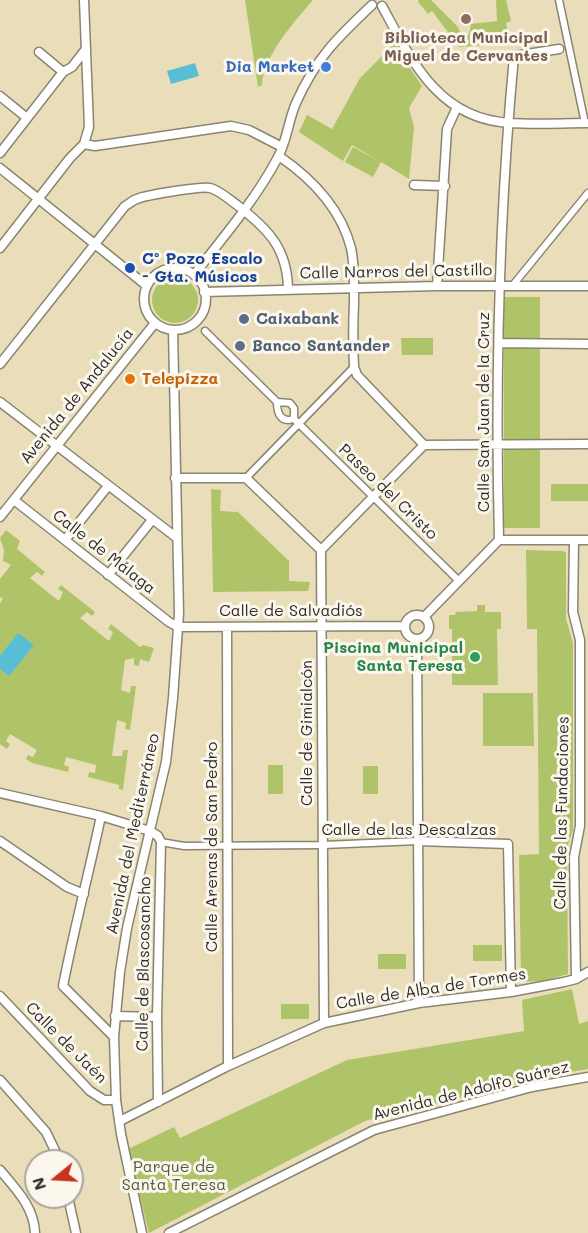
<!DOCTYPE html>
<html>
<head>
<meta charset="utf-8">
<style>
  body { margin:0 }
  #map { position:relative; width:588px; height:1233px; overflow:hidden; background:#eadeba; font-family:Mali,sans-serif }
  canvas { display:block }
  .north { position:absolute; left:24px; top:1149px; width:60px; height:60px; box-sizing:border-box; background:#fbf7ec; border:2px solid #a8a59f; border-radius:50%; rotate:252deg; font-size:16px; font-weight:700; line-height:24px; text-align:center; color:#2b2b2b }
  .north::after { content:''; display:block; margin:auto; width:21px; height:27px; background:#c8321e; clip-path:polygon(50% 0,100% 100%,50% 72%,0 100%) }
</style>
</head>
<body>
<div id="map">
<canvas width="588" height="1233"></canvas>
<div class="north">N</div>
</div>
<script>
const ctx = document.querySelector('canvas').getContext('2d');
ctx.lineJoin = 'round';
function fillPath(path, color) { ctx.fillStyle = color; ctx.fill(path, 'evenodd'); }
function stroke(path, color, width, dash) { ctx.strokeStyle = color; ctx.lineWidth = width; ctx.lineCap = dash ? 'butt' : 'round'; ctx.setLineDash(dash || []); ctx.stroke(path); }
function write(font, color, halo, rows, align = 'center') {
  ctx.font = font + ' Mali,sans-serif'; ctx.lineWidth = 6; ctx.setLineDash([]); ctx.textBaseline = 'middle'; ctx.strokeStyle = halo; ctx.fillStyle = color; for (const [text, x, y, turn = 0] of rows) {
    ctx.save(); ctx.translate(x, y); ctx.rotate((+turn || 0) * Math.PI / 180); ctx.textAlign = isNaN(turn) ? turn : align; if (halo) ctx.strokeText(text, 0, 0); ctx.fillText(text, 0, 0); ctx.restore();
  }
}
const green = new Path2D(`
  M245 0H313C295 21 263 56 262 85L258 87Z
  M419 0H431L458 27 460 32 469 35 471 24 497 21 496 0H506L511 21 506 23 510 43 459 47 432 11 428 14 418 2Z
  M394 44 422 86 409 108 414 127 409 179 381 162 373 177 345 162 353 147 379 161 352 145 343 161 299 132 307 115 332 129 360 78Z
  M152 300a23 23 0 1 1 46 0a23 23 0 1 1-46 0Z
  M504 297H540V528H504Z
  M401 338H433V355H402Z
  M551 484H588V501H551Z
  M211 489 221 490 220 511 238 512 289 561V581L310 582 308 591 213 592Z
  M6 530 20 541 17 549 45 572 42 576 37 572 30 578 59 601 63 592 58 589 61 585 95 612 92 616 87 612 80 618 109 641 113 632 108 629 111 624 140 647 143 645 154 648 149 662 140 659 139 666 134 665V658L125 660 121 690 130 693 131 686H136L130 730 125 729 126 723 117 720 112 756H122L123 750H128L123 790 119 789V785L88 777 89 772 95 773 96 765 66 757 64 765 69 767 68 772 32 763 26 759 28 755 33 757 37 750 10 734 6 741 10 744 7 749 0 744V603L3 599 0 597V579L11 565 3 561 4 550 0 538Z
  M526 550 563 551 566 553V619L573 643V830L567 848 568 974 543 981 521 982 519 855 539 854 537 629H527Z
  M477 605H485V612H501V629H497L498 685H452V629H449V615H455L456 612 477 611Z
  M483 693H533L534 746H483Z
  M283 765V794H268V765Z
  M363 766H378V794H363Z
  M473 945H502V961H473Z
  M378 954H406V969H378Z
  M572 989 579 1024 588 1021V1069L553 1075 365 1121 149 1233 128 1149 174 1127 180 1138 347 1060 524 1031 522 1000Z
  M281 1004H309V1019H281Z`);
const water = new Path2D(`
  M195 63 199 76 171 84 167 71Z
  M18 633 34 645 9 676 0 669V656Z`);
const pedestrian = new Path2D(`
  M559 0 585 123
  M513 285 588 193
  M205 331 277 402 290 403 294 408V419L458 580
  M277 402C277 414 281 423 294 419
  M246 478 354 367
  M161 842 184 846 323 845 418 841`);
const minor = new Path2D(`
  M382 6C412 61 438 119 510 123 536 125 562 123 588 123
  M39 52 63 72
  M0 96 27 118
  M84 144 95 146 231 126 249 130 282 147
  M0 153 63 72 72 67 86 49
  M279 156C311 178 341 209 351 248 355 266 354 284 354 303 353 324 353 345 354 367L357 375 424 445 588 444
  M0 168 147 286
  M414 185 445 186
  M0 248 70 158 84 144 89 127 84 0
  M144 299a31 31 0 1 1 62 0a31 31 0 1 1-62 0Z
  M194 275C223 237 254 202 277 159 287 142 288 121 296 103 316 58 337 38 372 5
  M437 286 447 129 457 107
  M204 292 437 286H588
  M499 343 588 344
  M0 364 125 206C129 204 133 200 137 199 145 195 202 186 210 188 219 190 230 200 237 205 268 229 287 248 288 288
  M0 402 177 538
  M175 478H246L321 550
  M14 500 169 622 178 627 405 626
  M0 517 155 323
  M65 540 108 486
  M499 540C495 379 499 217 514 56L559 49
  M574 540 573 612 580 640V826L574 857 576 979
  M108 575 152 520
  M405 627a12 12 0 1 1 24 0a12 12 0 1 1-24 0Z
  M424 617 499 540H588
  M227 627 228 1066
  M417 639 419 1003
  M0 793 101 816 150 831 158 836 161 842 157 1017 158 1102
  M101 816C89 873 74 929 63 986L114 1037
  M0 841 67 887 84 894
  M418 841 508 844 511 992
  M0 996 90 1091 104 1100H116
  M115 1016 157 1017
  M324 1023 321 550 424 445
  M0 1080 46 1132 60 1161
  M120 1121 228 1066 324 1023 419 1003 511 992 564 982 576 979 588 972
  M0 1170C16 1189 34 1207 35 1233
  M68 1197 76 1233
  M142 1233 121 1134 116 1100 114 1037 120 972 127 928 166 762 173 698 179 613 173 330
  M169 1233 374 1130 532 1087 588 1077`);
const markers = [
  [466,19,6,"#8d6e63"],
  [326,67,6,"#3f7fe0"],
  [130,268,6,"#1a4fb4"],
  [244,319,6,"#5c6f8a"],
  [240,346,6,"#5c6f8a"],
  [130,379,6,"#e8710a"],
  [475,657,6,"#2e9e5b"]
];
const educationNames = [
  ["Biblioteca Municipal",466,38],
  ["Miguel de Cervantes",466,56]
];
const shopNames = [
  ["Dia Market",314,67]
];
const transitNames = [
  ["Cº Pozo Escalo",142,259],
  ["- Gta. Músicos",142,277]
];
const streetNames = [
  ["Calle Narros del Castillo",396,272,-1],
  ["Avenida de Andalucía",77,396,-51],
  ["Calle San Juan de la Cruz",484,412,-90],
  ["Paseo del Cristo",388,492,44],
  ["Calle de Málaga",104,552,38],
  ["Calle de Salvadiós",291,611],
  ["Calle de Gimialcón",307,733,-90],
  ["Calle de las Fundaciones",562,813,-89],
  ["Calle de las Descalzas",409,830],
  ["Avenida del Mediterráneo",133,834,-78],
  ["Calle Arenas de San Pedro",212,847,-90],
  ["Calle de Blascosancho",144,964,-89],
  ["Calle de Alba de Tormes",431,989,-9],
  ["Calle de Jaén",66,1043,45],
  ["Avenida de Adolfo Suárez",471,1091,-14]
];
const serviceNames = [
  ["Caixabank",256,319],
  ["Banco Santander",252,346]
];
const foodNames = [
  ["Telepizza",142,379]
];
const leisureNames = [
  ["Piscina Municipal",463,648],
  ["Santa Teresa",463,666]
];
const parkNames = [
  ["Parque de",174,1167],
  ["Santa Teresa",174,1185]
];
fillPath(green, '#afc468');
fillPath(water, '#58bed6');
stroke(pedestrian, '#8a8472', 9);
stroke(minor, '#8a8472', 11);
stroke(pedestrian, '#fff', 6);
stroke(minor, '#fff', 8);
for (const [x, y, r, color] of markers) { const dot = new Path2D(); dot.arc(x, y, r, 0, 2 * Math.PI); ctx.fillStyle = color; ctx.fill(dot); stroke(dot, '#fbf7ec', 2); }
write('bold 16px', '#785e54', '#fbf7ec', educationNames);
write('bold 16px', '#366cbe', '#fbf7ec', shopNames, 'right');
write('bold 16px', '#164399', '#fbf7ec', transitNames, 'left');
write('16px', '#2b2b2b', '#fbf7ec', streetNames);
write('bold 16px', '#4e5e75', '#fbf7ec', serviceNames, 'left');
write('bold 16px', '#c56008', '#fbf7ec', foodNames, 'left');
write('bold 16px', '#27864d', '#fbf7ec', leisureNames, 'right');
write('16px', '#53593d', '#fbf7ec', parkNames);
</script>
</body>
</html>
